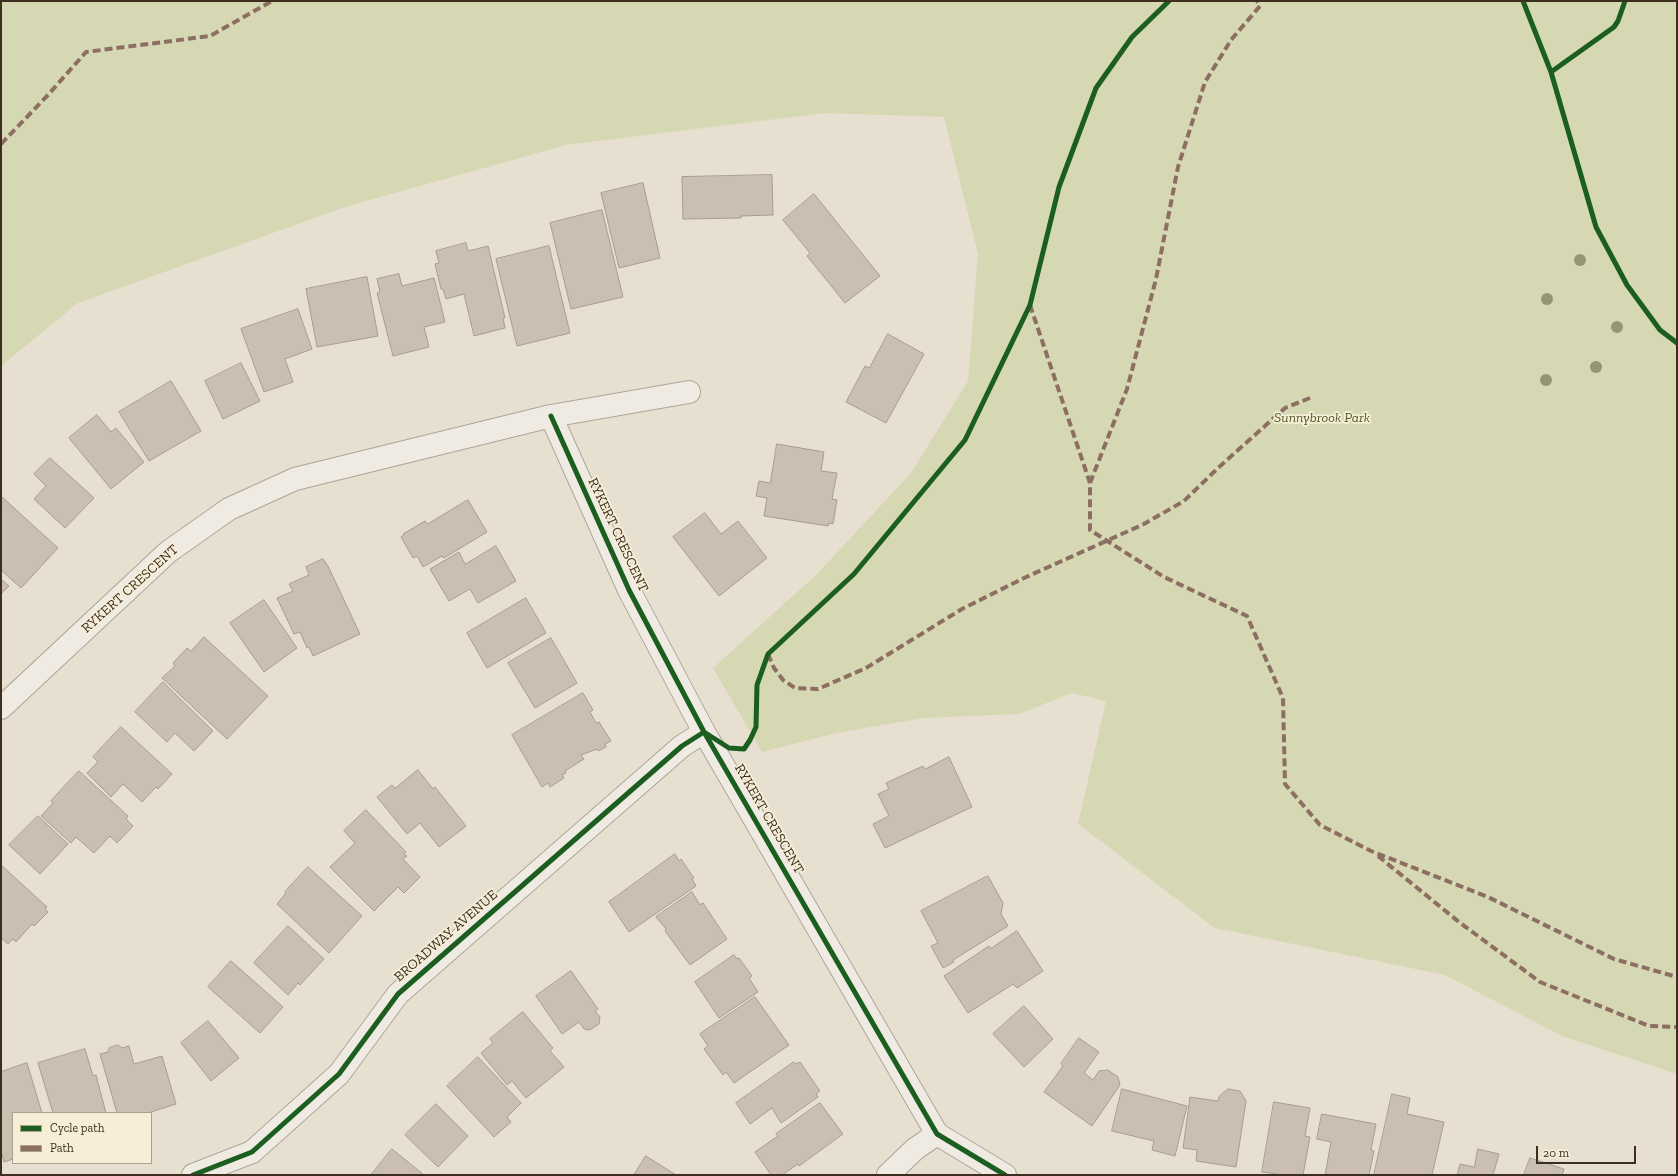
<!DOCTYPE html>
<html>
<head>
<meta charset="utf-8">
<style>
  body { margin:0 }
  #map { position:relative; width:1678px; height:1176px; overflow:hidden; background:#e7e0d1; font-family:"Zilla Slab",serif }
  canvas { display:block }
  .frame { position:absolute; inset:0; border:2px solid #3d2e20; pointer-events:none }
  .legend { position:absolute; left:12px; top:1112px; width:140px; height:52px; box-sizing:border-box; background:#f7eed8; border:1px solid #ada18e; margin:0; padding:5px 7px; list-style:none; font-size:12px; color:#3d2e20 }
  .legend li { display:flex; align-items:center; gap:8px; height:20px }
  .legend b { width:20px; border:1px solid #ada18e }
  .scale { position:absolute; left:1536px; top:1146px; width:100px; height:18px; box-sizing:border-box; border:2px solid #3d2e20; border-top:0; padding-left:5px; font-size:12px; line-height:14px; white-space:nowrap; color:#3d2e20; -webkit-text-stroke:3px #f7eed8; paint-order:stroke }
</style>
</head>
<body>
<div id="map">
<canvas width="1678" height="1176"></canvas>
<div class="frame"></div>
<ul class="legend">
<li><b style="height:5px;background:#1b5e20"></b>Cycle path</li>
<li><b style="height:5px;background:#8d6e63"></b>Path</li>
</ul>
<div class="scale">20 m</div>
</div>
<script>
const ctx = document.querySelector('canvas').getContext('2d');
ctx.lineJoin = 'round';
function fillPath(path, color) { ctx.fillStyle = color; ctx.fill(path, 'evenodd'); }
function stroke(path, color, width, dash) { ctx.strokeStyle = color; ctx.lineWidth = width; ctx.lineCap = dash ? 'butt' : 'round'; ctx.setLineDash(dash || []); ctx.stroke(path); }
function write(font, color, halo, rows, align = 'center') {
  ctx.font = font + ' "Zilla Slab",serif'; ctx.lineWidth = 3.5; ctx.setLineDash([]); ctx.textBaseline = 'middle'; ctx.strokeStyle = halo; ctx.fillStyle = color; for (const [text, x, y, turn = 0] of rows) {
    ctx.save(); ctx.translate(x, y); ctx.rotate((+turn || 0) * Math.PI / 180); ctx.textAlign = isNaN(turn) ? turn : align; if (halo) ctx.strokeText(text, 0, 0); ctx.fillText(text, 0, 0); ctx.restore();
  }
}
const green = new Path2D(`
  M1 1H1677V1074L1562 1036 1445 975 1215 928 1078 824 1106 701 1072 693 1019 714 924 718 836 733 762 752 713 668 817 574 911 473 968 381 978 254 944 117 825 113 566 145 345 207 78 303 1 366Z`);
const building = new Path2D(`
  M772 175 773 215 741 216V218L683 219 682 177Z
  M643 183 660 258 619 268 601 193Z
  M814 194 880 276 845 303 807 256 810 253 783 220Z
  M602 210 623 297 571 309 550 223Z
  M466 243 468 251 488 246 505 318H503L505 328 474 336 464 294 446 299 443 289H441L435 264 439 263 436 251Z
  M549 246 570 333 517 346 496 259Z
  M399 274 402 286 434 278 445 322 424 327 429 347 393 356 377 293 380 292 377 279Z
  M367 277 378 336 317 347 306 289Z
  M298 309 312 349 285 359 293 382 264 392 241 329Z
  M888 334 924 354 886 423 846 402 865 366 869 368Z
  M241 363 260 401 223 419 205 381Z
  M171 381 201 431 149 461 119 412Z
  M97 415 111 432 116 428 144 462 111 489 69 438Z
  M777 444 824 452 821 471 837 473 832 499 837 500 833 524 829 523 828 526 764 516 767 498 756 496 759 481 770 483Z
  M50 458 94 498 65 528 34 499 46 486 34 474Z
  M2 497 58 548 21 588 1 570Z
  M468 500 487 532 444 558 442 556 423 567 417 556 413 558 401 537 404 535 403 534 425 521 427 524Z
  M705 513 721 534 738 521 767 558 719 596 673 537Z
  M496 546 516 581 478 603 470 589 449 601 430 569 459 552 465 564Z
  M323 559 328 566 360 634 313 656 309 647 307 648 300 632 294 634 277 598 293 591 289 584 309 575 306 567Z
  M1 579 9 586 1 594Z
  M526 598 546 633 487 668 467 633Z
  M264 600 297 648 264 672 230 623Z
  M204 637 268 696 227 739 162 678 175 666 173 663 187 648 191 651Z
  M551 638 577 683 535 708 508 663Z
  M163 682 213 731 194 751 175 733 167 742 135 712Z
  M583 693 593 710 590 712 596 723 599 722 611 741 605 744 606 747 598 751 597 749 581 755 584 759 565 771 566 773 562 775 564 778 550 787 548 783 542 787 512 735Z
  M121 727 172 774 158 789 156 787 142 802 123 784 111 797 87 773 98 762 93 757Z
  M949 757 972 807 885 848 873 824 889 816 878 794 889 789 886 783 923 766 925 769Z
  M418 770 433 789 435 787 466 826 439 847 420 823 407 834 377 797 392 785 395 788Z
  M79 771 128 816 126 819 133 826 117 843 110 836 94 853 76 837 71 843 41 816 53 803 51 801Z
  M366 810 406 852 404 854 407 856 403 859 420 877 404 893 398 887 374 911 330 867 355 843 344 831Z
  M38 816 68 844 40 874 9 845Z
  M675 854 679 861 681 859 694 878 692 879 696 886 629 932 609 902Z
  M1 865 47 907 45 909 48 912 34 926 32 924 16 942 13 939 8 944 1 938Z
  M308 867 362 916 329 953 277 904 286 893 285 892Z
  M988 876 1003 903 1001 914 1008 926 953 960 954 962 943 968 931 946 938 943 921 911Z
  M692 892 700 905 703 903 727 939 690 965 665 931 666 929 656 917Z
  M288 926 324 959 300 985 298 983 288 995 254 963Z
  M1017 931 1043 971 1017 988 1013 984 968 1013 944 976 989 946 991 948Z
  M734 955 737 959 739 958 752 976 749 978 758 992 719 1018 695 982Z
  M231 961 283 1007 260 1033 208 987Z
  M571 971 598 1009 595 1011 600 1017 599 1024 590 1030 584 1029 579 1022 562 1034 536 996Z
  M755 997 789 1045 734 1083 726 1072 723 1075 704 1049 708 1046 700 1034Z
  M1024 1006 1053 1039 1024 1067 993 1034Z
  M523 1012 553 1048 550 1051 564 1067 526 1098 512 1081 507 1085 481 1053 493 1043 490 1039Z
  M208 1021 239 1058 211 1081 181 1043Z
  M1079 1038 1099 1052 1084 1073 1093 1080 1099 1071 1108 1070 1118 1077 1120 1085 1092 1126 1044 1092 1063 1066 1061 1064Z
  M118 1045 122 1048 129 1046 134 1064 162 1056 176 1104 148 1113H117L100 1054 108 1052 109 1048Z
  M85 1049 93 1076 96 1075 106 1113H53L38 1063Z
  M478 1057 521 1103 507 1117 511 1122 494 1137 447 1086Z
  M794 1062 796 1064 800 1062 820 1091 816 1094 818 1097 781 1123 772 1108 750 1124 736 1103Z
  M27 1063 42 1113H13V1159L4 1162 1 1151V1072Z
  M1122 1089 1187 1106 1175 1156 1152 1150 1154 1141 1112 1131Z
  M1228 1089 1240 1091 1246 1101 1236 1167 1196 1161 1197 1150 1183 1148 1190 1097 1218 1101 1219 1097Z
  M1392 1094 1410 1098 1407 1114 1444 1122 1432 1175H1374Z
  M1274 1102 1310 1108 1305 1136 1310 1137 1303 1175H1283L1262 1172Z
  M820 1103 843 1134 799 1166 798 1164 782 1175H771L755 1152 778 1136 776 1134Z
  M436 1104 468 1136 438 1167 405 1135Z
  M1322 1114 1376 1124 1371 1150 1374 1151 1369 1175H1325L1331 1142 1317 1139Z
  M392 1149 424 1175H371Z
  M1478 1149 1499 1154 1493 1175H1457L1460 1164 1474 1167Z
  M646 1156 676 1175H634Z
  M1530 1158 1564 1169 1562 1175H1524Z`);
const minor = new Path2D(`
  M551 416 629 590 704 732 937 1134 1005 1175
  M1 708 168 552 229 509 295 479 551 416 689 392
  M193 1175 252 1152 339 1074 398 994 682 746 704 732
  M888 1175 915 1149 937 1134`);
const quiet = new Path2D(`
  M1 144 48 95 86 52 210 36 272 1
  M1030 305 1090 483V530L1164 577 1247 616 1283 698 1285 784 1320 825 1371 851 1488 897 1614 959 1677 977
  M1090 483 1127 389 1156 279 1178 167 1205 82 1231 40 1260 6 1257 1
  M768 654 774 668 783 680 795 688 818 689 866 668 962 609 1024 578 1144 524 1184 501 1218 468 1285 408 1310 398
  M1378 856 1459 922 1540 982 1649 1026 1677 1027`);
const cycleway = new Path2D(`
  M1523 1 1551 72 1596 227 1627 285 1660 330 1677 343
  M1551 72 1614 27 1618 21 1625 1
  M551 416 629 590 704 732 937 1134 1005 1175
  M704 732 729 748 744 749 750 740 756 727 757 685 768 654 854 574 965 440 1030 305 1059 187 1096 88 1132 37 1169 1
  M193 1175 252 1152 339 1074 398 994 682 746 704 732`);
const trees = [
  [1580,260],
  [1547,299],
  [1617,327],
  [1596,367],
  [1546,380]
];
const parkNames = [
  ["Sunnybrook Park",1322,418]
];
const streetNames = [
  ["RYKERT CRESCENT",618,535,65],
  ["RYKERT CRESCENT",130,589,-42],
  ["RYKERT CRESCENT",769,819,60],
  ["BROADWAY AVENUE",446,936,-41]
];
fillPath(green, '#d6d7b3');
fillPath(building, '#cbbfb2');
stroke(building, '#a89c90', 1);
stroke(minor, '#ada599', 24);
stroke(minor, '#efebe3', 22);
stroke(quiet, '#8d6e63', 4, [8, 4]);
stroke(cycleway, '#1b5e20', 5);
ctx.fillStyle = '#929673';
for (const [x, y] of trees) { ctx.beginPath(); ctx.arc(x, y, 6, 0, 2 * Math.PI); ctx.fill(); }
write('italic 14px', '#4d5a26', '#f7eed8', parkNames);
write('14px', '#3d2e20', '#f7eed8', streetNames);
</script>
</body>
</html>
